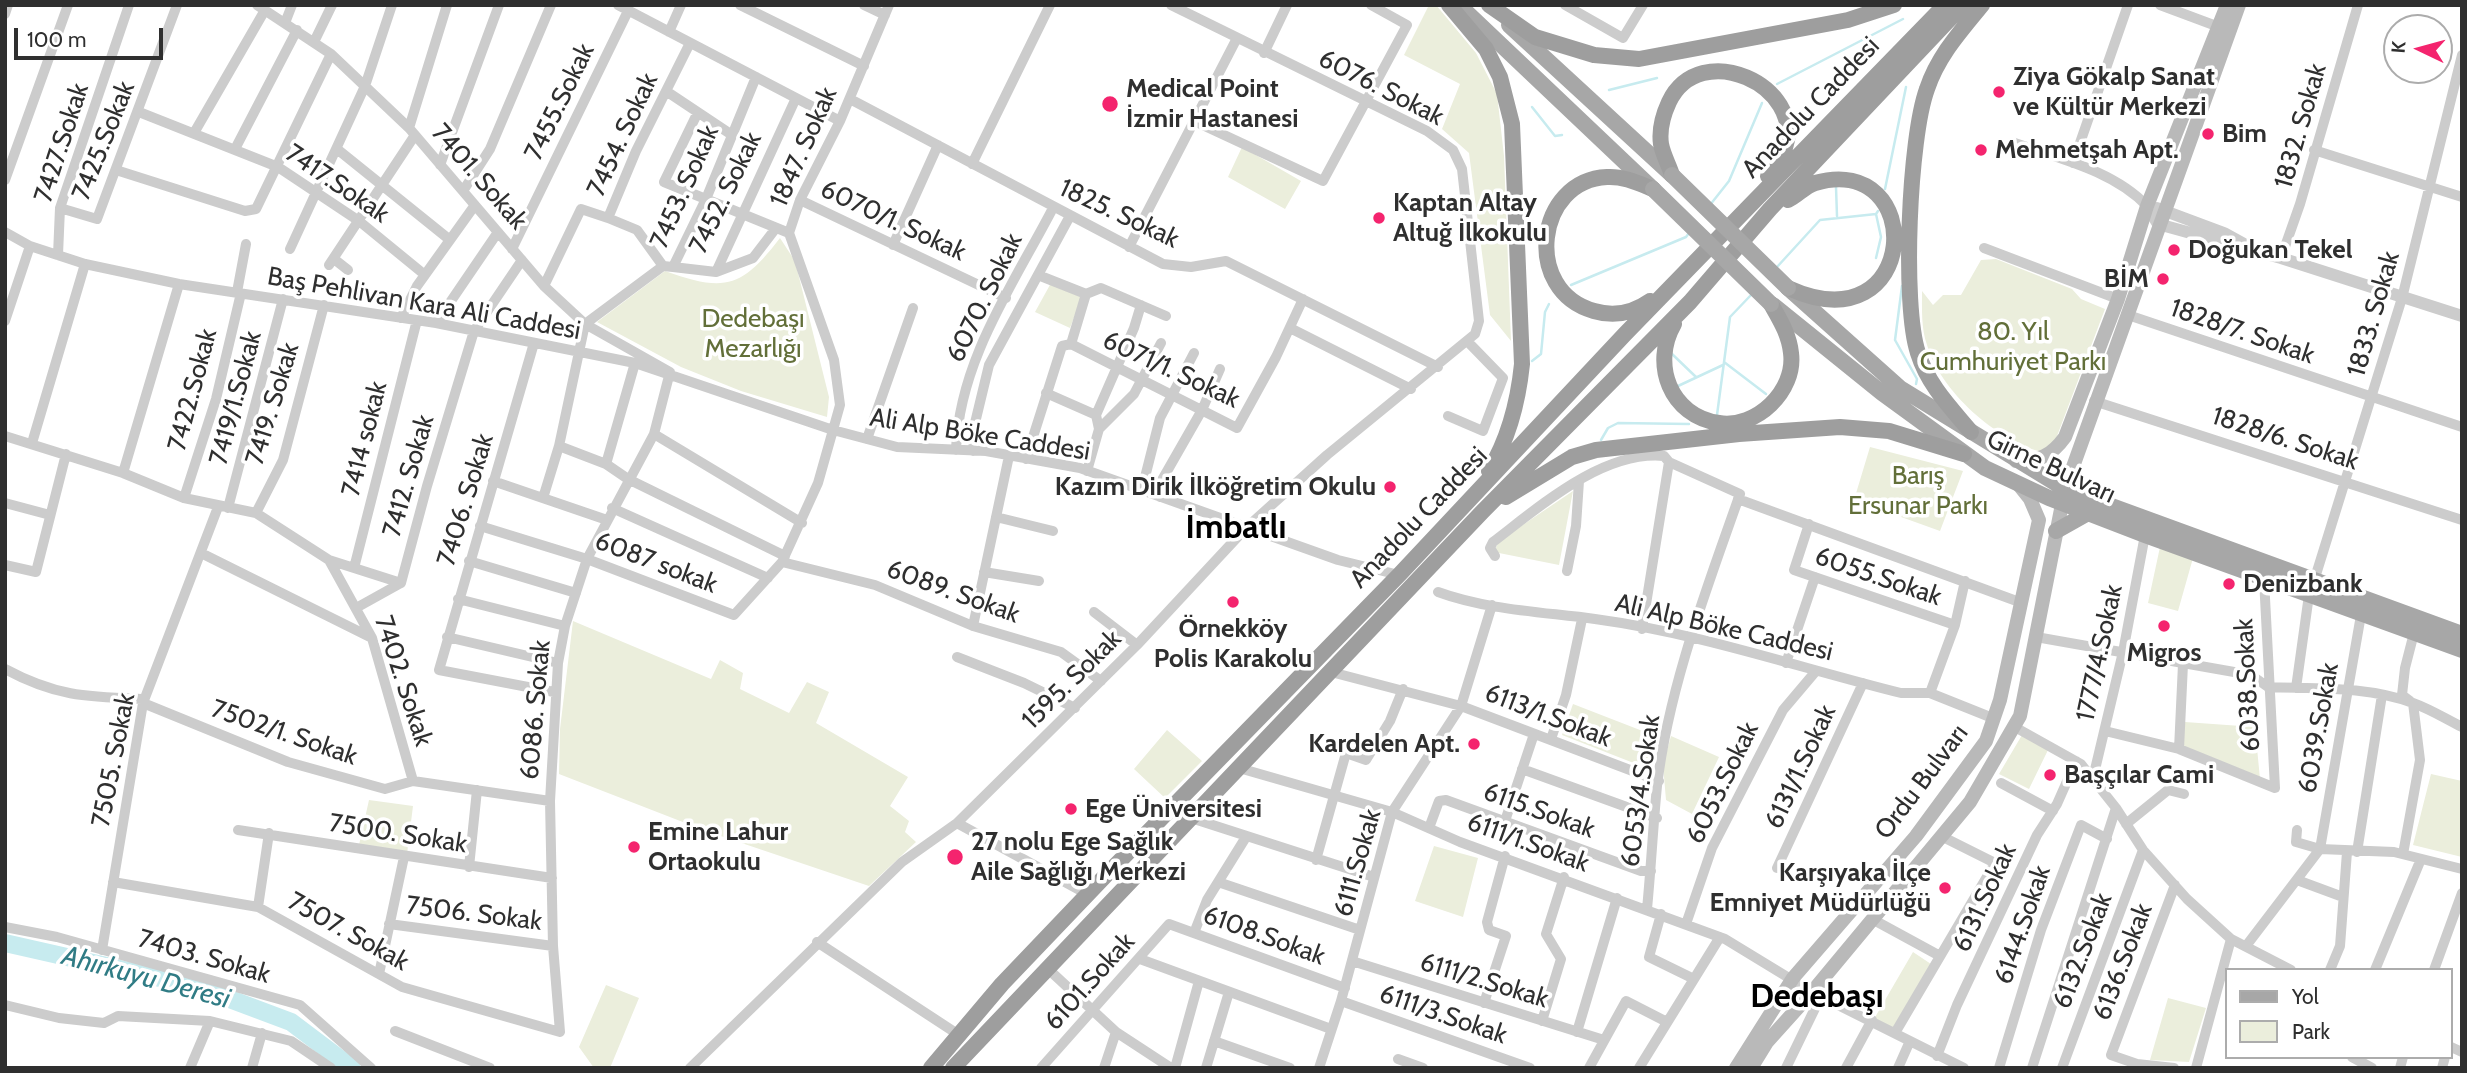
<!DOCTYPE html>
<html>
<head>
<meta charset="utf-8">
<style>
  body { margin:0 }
  #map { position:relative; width:2467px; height:1073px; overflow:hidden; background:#fff; font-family:Cabin,sans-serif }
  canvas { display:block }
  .frame { position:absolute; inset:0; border:7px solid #2f2f2f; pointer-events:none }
  .legend { position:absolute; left:2225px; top:968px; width:228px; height:91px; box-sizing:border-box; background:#fff; border:2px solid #acacac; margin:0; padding:9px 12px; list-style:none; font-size:21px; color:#2f2f2f }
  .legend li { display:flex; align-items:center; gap:14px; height:35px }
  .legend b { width:35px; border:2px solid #acacac }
  .north { position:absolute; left:2383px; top:14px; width:70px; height:70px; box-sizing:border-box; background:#fff; border:2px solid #acacac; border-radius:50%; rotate:275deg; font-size:19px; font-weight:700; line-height:28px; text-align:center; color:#2f2f2f }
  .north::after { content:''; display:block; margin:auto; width:24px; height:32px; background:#f4246e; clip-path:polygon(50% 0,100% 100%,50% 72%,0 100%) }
  .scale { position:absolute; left:14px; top:28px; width:149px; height:32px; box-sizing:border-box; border:4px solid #2f2f2f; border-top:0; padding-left:9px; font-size:21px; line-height:24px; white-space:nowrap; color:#2f2f2f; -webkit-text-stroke:5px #fff; paint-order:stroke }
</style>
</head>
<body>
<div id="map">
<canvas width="2467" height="1073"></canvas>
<div class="frame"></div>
<ul class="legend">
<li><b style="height:9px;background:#a7a7a7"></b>Yol</li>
<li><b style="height:19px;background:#ebeedc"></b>Park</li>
</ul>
<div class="north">K</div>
<div class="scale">100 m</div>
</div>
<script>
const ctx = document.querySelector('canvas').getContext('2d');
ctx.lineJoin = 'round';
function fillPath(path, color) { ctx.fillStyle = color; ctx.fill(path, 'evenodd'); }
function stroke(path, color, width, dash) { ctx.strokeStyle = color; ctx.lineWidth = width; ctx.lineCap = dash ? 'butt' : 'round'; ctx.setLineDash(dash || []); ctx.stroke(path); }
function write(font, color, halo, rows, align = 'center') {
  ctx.font = font + ' Cabin,sans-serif'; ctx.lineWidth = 7; ctx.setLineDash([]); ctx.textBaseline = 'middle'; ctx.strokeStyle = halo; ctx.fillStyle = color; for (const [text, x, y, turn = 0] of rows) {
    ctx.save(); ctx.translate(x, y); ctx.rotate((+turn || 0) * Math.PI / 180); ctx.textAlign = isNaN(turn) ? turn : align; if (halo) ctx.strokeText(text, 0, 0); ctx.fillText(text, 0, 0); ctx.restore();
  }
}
const green = new Path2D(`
  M1429 5H1436L1476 53 1497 94 1504 156 1511 341 1490 315 1469 153 1442 129 1460 84 1404 55Z
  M1242 147 1301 181 1285 209 1228 177Z
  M780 238 795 261 829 397 827 417 741 391 681 367 597 322 665 271C724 292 741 289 780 238Z
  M1996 259 2072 289 2081 299 2105 309 2054 444 2042 452C1997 441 1940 391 1927 345 1921 329 1922 308 1922 291L1933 305 1943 295H1961L1981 260Z
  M1051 283 1078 294 1081 299 1070 328 1035 312Z
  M1870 447 1963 471 1940 531 1854 500Z
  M1573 491 1559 565 1494 552 1499 541Z
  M2160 547 2193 558 2178 611 2148 603Z
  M573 621 711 679 720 660 743 673 740 689 789 713 807 682 829 692 816 723 908 777 890 806 909 821 905 832 916 842 869 886 706 831 559 774 560 729Z
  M1573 704 1658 737 1649 769 1562 735Z
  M2185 722 2255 727 2260 779 2182 745Z
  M1167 730 1202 761 1165 798 1134 769Z
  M2022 735 2048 750 2029 789 1999 774Z
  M1671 736 1719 757 1692 814 1666 800 1663 765Z
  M2431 774 2462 781V857L2413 845Z
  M369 800 413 806 407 854 359 845Z
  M1434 846 1478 858 1463 917 1415 901Z
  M1913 952 1931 964 1894 1030 1874 1019Z
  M606 985 639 998 610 1068H594L579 1047Z
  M2168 998 2206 1008 2189 1062 2150 1060Z`);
const stream = new Path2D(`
  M1777 84 1903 19
  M1609 90 1657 78
  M1532 107 1555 136 1562 135
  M1836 187 1837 216
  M1885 189 1906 87
  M1710 205 1729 181 1762 103
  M1876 214 1881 237 1876 258
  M1777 267 1820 220 1876 214 1878 211
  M1571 285 1686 237 1689 233
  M1902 286 1895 340 1917 379 1916 384
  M1671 353 1696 377
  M1532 361 1541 354 1545 312 1549 304
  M1724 362 1766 394
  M1678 386 1723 365
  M1717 415 1730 317 1751 295
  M1601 440 1608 428 1618 423 1689 424`);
const river = new Path2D(`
  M5 943 195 986 291 1022 352 1068`);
const minor = new Path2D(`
  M618 5 840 121
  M740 5 864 66
  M864 5 885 15
  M1565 5 1623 38 1643 5
  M2160 5 2219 27
  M5 14 8 5
  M285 23 292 5
  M669 32 681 5
  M314 42 332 5
  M1264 53 1287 5
  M666 91 732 135
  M850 99 1163 264 1191 267 1226 261 1438 367
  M139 112 278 167 359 221 425 275
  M697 114 664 182 789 233
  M1194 121 1323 181 1407 25 1371 5
  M409 128 447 5
  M194 133 265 10
  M2012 142C2057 158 2113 170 2147 206
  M235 149 297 30
  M337 149 450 240
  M2314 150 2462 197
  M2073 163 2128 5
  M972 164 1050 5
  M440 165 499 5
  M116 170 245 211 256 209 331 54
  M5 180 68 5
  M463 191 490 149 551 5
  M800 200 1006 298
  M60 208 97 219 177 5
  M608 218 637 230 663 266
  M5 232 30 246 85 264 179 284 436 323 635 363 833 430 897 447 986 451 1080 468 1338 560 1399 575
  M893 245 938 145
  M1129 247 1236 40
  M1984 248 2118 299
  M290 249 365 86 392 5
  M512 249 628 11
  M58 255 60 208 129 5
  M2281 258 2300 204 2358 5
  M334 259 348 270
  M329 265 415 135
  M673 267 716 272 796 98
  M716 272 753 258 776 228
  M1038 275 1086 294
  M544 286 581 209 608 218 636 151 690 43
  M237 292 246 244
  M2128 315 2462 427
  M401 318 417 286 475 205
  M5 321 30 246
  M436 323 498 232
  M1290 328 1411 389
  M534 343 439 670 554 692
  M1071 344 1237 428 1276 357 1303 299
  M1046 393 1096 415
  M2094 401 2462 520
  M1448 416 1483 431 1503 378 1468 342
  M1099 429 1096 415 1134 328 1141 305
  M654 434 802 523
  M5 436 123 473 184 498 256 513 329 560 372 638 413 781 550 801
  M867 439 913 308
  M32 443 85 264
  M559 446 606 464 628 479 785 556
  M956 450C959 361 1013 285 1053 208
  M973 451 975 423 989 365 1070 216
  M1026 459 1062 346 1071 344 1086 294 1101 288 1166 316
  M606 464 635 363
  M1087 471 1099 429 1134 394 1161 343
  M123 473 179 284
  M493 481 607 520
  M1142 489 1160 418 1194 353
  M1160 497 1162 480 1202 410 1220 369
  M184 498 216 399 241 293
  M543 498 559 446 585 324 663 266 673 267 706 199 756 77
  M1738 499 2022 603
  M5 503 50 515
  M228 508 283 299
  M612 508 768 578
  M256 513 283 460 324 305
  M996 517 1053 531
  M1809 524 1794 570 1955 625
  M480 526 587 559 734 615 782 562 818 483 833 430 840 405 834 360 789 233 800 200 840 121 889 5
  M201 553 372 638
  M1495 556 1490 548 1493 542C1539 507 1603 450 1664 456L1669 462 1740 494C1707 588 1669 686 1657 786 1653 827 1651 868 1647 909
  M329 560 401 583
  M469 561 576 593
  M782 562 875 585 973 626 1061 652 1101 681
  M5 565 36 572 66 454
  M354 568 417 320
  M1567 571 1576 526 1579 481
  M984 572 1039 581
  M2314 581 2402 298 2462 55
  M1438 592C1487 610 1544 612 1595 619 1699 633 1800 668 1901 693H1930L1995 719
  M458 599 565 626
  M356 608 401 583 427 486 474 331 522 260
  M1094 612 1137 645
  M973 626 1009 456
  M1642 629 1669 462
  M447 637 558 663
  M2036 637 2251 675 2268 687
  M957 657 1024 683 1075 708
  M1786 663 1815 577
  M5 669C57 697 88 697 144 699
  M1331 672 1461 706 1659 781
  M2268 687C2317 689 2366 686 2413 703 2430 709 2446 719 2462 727
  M2296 688 2309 595
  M1930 693 1955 625 1965 581
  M2410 701 2402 695 2405 668 2414 633
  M143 703 288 762 385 789 413 781
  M2013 726 2081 764 2116 808 2143 850 2187 899 2231 939 2291 970
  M2105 731 2179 749 2275 788 2264 579
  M1551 739 1566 695 1582 619
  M2179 749 2183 664
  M1239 768 1392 812 1460 842 1725 939 1812 992 1964 1068
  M1522 769 1657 818
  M2093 778 2123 652 2145 535
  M2001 783 2053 811
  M1191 818 1374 877
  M1505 821 1534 734
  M957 823 1087 894
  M2126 824 2168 790 2184 794
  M1429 828 1439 801 1446 800 1641 871H1651
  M238 830 552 878
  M2297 830 2296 842 2320 849 2394 852 2462 869
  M2357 852 2382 695
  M2403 854 2420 760 2413 703
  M1316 860 1346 753 1366 760 1390 721 1403 689
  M469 867 477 790
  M1777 868 1863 683
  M2297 880 2343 897
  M113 882 258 907 402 987 560 1032 553 946 550 801 558 663 565 626 587 559 654 434 670 372 585 324 544 286 409 128 331 54 257 5
  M1218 882 1360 930
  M258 907 269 833
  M1661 914 1649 957 1694 979
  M1872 919 1940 956
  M389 924 553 946
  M1686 924 1712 848 1783 710 1816 671
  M5 927 57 937 300 1005 371 1068
  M1194 933 1207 900 1246 837
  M817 942 959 1035
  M2246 946 2320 849 2361 615
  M102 950 143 703 218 507
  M1140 959 1331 1029
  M1352 961 1604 1040
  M1047 968 1116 1032 1171 1068
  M2330 970 2340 946 2347 852
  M2375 970 2421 859
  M2434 970 2462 893
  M379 974 404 857
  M1341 1001 1530 1068
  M1484 1003 1506 936 1489 930 1487 922 1505 856
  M5 1005 59 1018 104 1023 118 1016 210 1021 291 1041 331 1068
  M1542 1021 1561 959 1546 934 1564 877
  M395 1031 490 1068
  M1577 1032 1617 898
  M1895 1033 1995 863 1941 836
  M1214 1041 1290 1068
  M2451 1047 2462 1052
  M1937 1056 1957 1005 2037 835 2057 804 2076 761
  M2352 1057 2372 1068
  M1398 1059 1423 1068
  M190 1068 210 1021
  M252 1068 262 1033
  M690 1068 902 862 957 823 1137 645 1245 529 1327 455 1475 334 1479 321 1462 169 1453 150 1427 131 1171 5
  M1041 1068 1169 924 1345 988
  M1104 1068 1116 1032
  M1175 1068 1199 981
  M1206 1068 1229 992
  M1319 1068 1341 1001 1392 812 1461 706 1492 605
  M1589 1068 1626 1001 1667 1022
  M1639 1068 1720 937
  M1786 1068 1821 996
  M1846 1068 1872 1020
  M1898 1068 1910 1041
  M1999 1068 2041 930 2081 825 2107 839
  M2032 1068 2116 808
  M2062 1068 2143 850
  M2174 1068 2137 1064 2111 1055 2175 885
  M2196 1068 2231 939
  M2400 1068 2403 1057
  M2442 1068 2445 1057`);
const tertiary = new Path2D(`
  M2147 206 2158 224 2281 258 2462 316
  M2157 208 2224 233 2244 244`);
const secondary = new Path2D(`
  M2016 461C2039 462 2052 455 2065 437L2118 299 2147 206 2227 5
  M1736 1068 1793 978 1916 836 1986 741 2000 700 2039 520 2030 499 2018 484
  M1751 1068 1767 1042 1812 992 1970 802 2020 716 2065 489 2239 5`);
const primary = new Path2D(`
  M1459 5 1653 189
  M1509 25 1672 175
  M1788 288 1900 388 2065 489 2462 634
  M1773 305 1882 393 1985 468 2049 498 2145 535 2462 650
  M2056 531 2088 513`);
const trunk = new Path2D(`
  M1449 5 1486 49 1500 77 1512 124 1522 364C1518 403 1509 438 1489 471
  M1489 5 1535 37 1594 55 1639 59 1848 20 1894 5
  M1672 175C1669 165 1663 155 1661 144 1659 130 1663 115 1669 102 1700 37 1806 86 1785 148 1781 159 1774 168 1768 176
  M1788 200C1797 196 1805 186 1815 183 1928 151 1921 348 1788 288
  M1650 301C1633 313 1614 317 1594 311 1522 291 1536 180 1607 177 1623 176 1638 183 1653 189
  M1674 324C1651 364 1670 416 1719 423 1756 429 1796 391 1791 353 1789 334 1780 320 1771 304
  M1971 432C1951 408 1928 385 1918 353 1902 305 1909 138 1927 89 1938 56 1960 32 1982 5
  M1506 497 1572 457 1596 450 1739 434 1840 427 1889 431 1964 454
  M931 1068 1002 984 1108 873 1399 575 1625 334 1945 5
  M953 1068 1483 511 1690 302 1770 209 1963 5`);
const primaryBridge = new Path2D(`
  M1672 175 1788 288
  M1653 189 1771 304`);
const markers = [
  [1999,92,7,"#f4246e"],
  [1110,104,9,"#f4246e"],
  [2208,134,7,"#f4246e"],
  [1981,150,7,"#f4246e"],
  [1379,218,7,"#f4246e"],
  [2174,250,7,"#f4246e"],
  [2163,279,7,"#f4246e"],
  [1390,487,7,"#f4246e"],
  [2229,584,7,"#f4246e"],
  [1233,602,7,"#f4246e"],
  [2164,626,7,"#f4246e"],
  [1474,744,7,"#f4246e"],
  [2050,775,7,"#f4246e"],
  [1071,809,7,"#f4246e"],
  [634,847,7,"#f4246e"],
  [955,857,9,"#f4246e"],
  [1945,888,7,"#f4246e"]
];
const poiNames = [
  ["Ziya Gökalp Sanat",2013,77],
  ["ve Kültür Merkezi",2013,107],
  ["Medical Point",1126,89],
  ["İzmir Hastanesi",1126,119],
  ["Bim",2222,134],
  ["Mehmetşah Apt.",1995,150],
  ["Kaptan Altay",1393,203],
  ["Altuğ İlkokulu",1393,233],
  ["Doğukan Tekel",2188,250],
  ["BİM",2149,279,"right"],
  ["Kazım Dirik İlköğretim Okulu",1376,487,"right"],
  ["Denizbank",2243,584],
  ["Örnekköy",1233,629,"center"],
  ["Polis Karakolu",1233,659,"center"],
  ["Migros",2164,653,"center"],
  ["Kardelen Apt.",1460,744,"right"],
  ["Başçılar Cami",2064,775],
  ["Ege Üniversitesi",1085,809],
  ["Emine Lahur",648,832],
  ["Ortaokulu",648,862],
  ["27 nolu Ege Sağlık",971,842],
  ["Aile Sağlığı Merkezi",971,872],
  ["Karşıyaka İlçe",1931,873,"right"],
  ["Emniyet Müdürlüğü",1931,903,"right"]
];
const streetNames = [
  ["6076. Sokak",1381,88,27],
  ["7455.Sokak",560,102,-64],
  ["Anadolu Caddesi",1811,108,-46],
  ["1832. Sokak",2301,126,-74],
  ["7454. Sokak",623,135,-65],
  ["7425.Sokak",104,141,-68],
  ["7427.Sokak",62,143,-72],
  ["1847. Sokak",804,147,-66],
  ["7401. Sokak",479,177,49],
  ["7417.Sokak",337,184,34],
  ["7453. Sokak",685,187,-66],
  ["7452. Sokak",726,193,-64],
  ["1825. Sokak",1119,214,25],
  ["6070/1. Sokak",893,221,25],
  ["6070. Sokak",985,298,-64],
  ["Baş Pehlivan Kara Ali Caddesi",424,304,10],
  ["1833. Sokak",2374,314,-74],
  ["1828/7. Sokak",2242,332,19],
  ["6071/1. Sokak",1171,370,25],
  ["7422.Sokak",193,390,-75],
  ["7419/1.Sokak",236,398,-75],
  ["7419. Sokak",273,404,-73],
  ["Ali Alp Böke Caddesi",980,435,9],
  ["7414 sokak",365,439,-76],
  ["1828/6. Sokak",2285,439,18],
  ["Girne Bulvarı",2051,467,25],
  ["7412. Sokak",409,476,-74],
  ["7406. Sokak",466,500,-73],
  ["Anadolu Caddesi",1419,518,-46],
  ["6087 sokak",656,563,21],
  ["6055.Sokak",1878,577,19],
  ["6089. Sokak",953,592,20],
  ["Ali Alp Böke Caddesi",1724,628,13],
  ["1777/4.Sokak",2100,653,-78],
  ["1595. Sokak",1072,680,-45],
  ["7402. Sokak",403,681,72],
  ["6038.Sokak",2248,685,-93],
  ["6086. Sokak",536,710,-85],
  ["6113/1.Sokak",1548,716,21],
  ["6039.Sokak",2319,728,-80],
  ["7502/1. Sokak",284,733,19],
  ["7505. Sokak",114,760,-79],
  ["6131/1.Sokak",1801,767,-65],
  ["Ordu Bulvarı",1922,782,-53],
  ["6053.Sokak",1723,783,-64],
  ["6053/4.Sokak",1641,791,-82],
  ["6115.Sokak",1539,811,20],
  ["7500. Sokak",398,834,9],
  ["6111/1.Sokak",1528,843,20],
  ["6111.Sokak",1358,863,-74],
  ["6131.Sokak",1985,898,-65],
  ["7506. Sokak",474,914,7],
  ["6144.Sokak",2023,925,-71],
  ["7507. Sokak",348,932,29],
  ["6108.Sokak",1264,936,20],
  ["6132.Sokak",2083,951,-69],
  ["7403. Sokak",204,957,16],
  ["6136.Sokak",2123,962,-69],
  ["6111/2.Sokak",1484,981,17],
  ["6101.Sokak",1090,982,-48],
  ["6111/3.Sokak",1443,1015,19]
];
const parkNames = [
  ["Dedebaşı",753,319],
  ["Mezarlığı",753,349],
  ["80. Yıl",2013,332],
  ["Cumhuriyet Parkı",2013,362],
  ["Barış",1918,476],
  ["Ersunar Parkı",1918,506]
];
const waterNames = [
  ["Ahırkuyu Deresi",146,978,15]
];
const districtNames = [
  ["İmbatlı",1236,528],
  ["Dedebaşı",1817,997]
];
fillPath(green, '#ebeedc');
stroke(stream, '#c7ebef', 2.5);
stroke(river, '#c7ebef', 18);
stroke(minor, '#ccc', 10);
stroke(tertiary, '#ccc', 12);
stroke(secondary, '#b9b9b9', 14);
stroke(primary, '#a7a7a7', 16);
stroke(trunk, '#9e9e9e', 16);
stroke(primaryBridge, '#a7a7a7', 16);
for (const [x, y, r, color] of markers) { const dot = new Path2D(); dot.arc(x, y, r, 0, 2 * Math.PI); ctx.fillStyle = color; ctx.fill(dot); stroke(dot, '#fff', 2.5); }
write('bold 26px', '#2f2f2f', '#fff', poiNames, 'left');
write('26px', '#2f2f2f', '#fff', streetNames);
write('26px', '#626f39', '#fff', parkNames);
write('italic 28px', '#307c85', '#fff', waterNames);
write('bold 33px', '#000', '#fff', districtNames);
</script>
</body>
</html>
